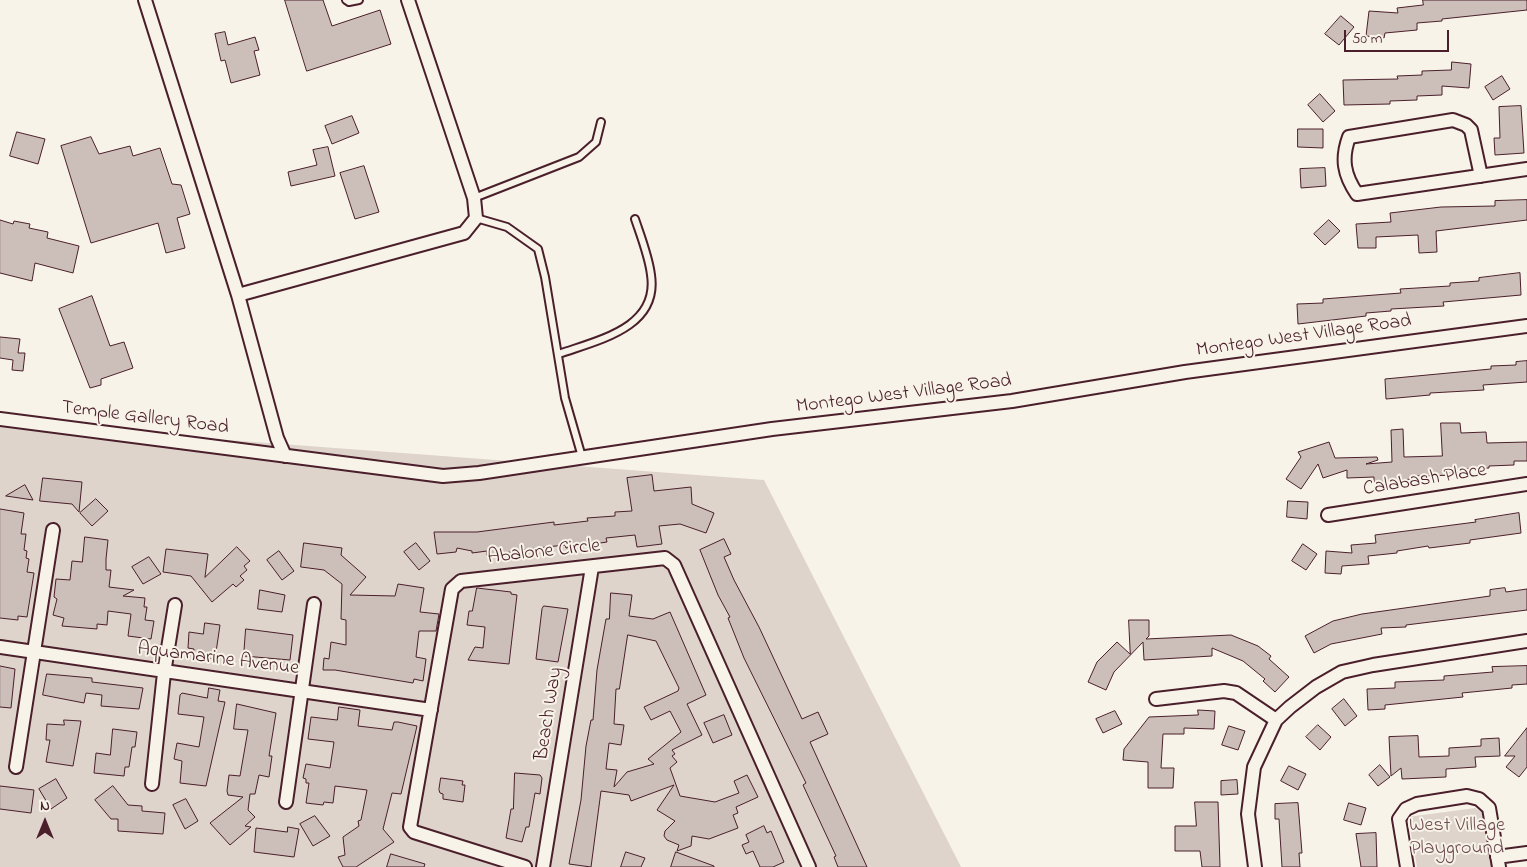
<!DOCTYPE html>
<html>
<head>
<meta charset="utf-8">
<style>
  body { margin:0 }
  #map { position:relative; width:1527px; height:867px; overflow:hidden; background:#f7f3e8; font-family:"Indie Flower",sans-serif }
  canvas { display:block }
  .north { position:absolute; left:20px; top:797px; width:50px; height:50px; -webkit-text-stroke:4px #f7f3e8; paint-order:stroke; rotate:0deg; font-size:14px; font-weight:700; line-height:20px; text-align:center; color:#4a1f2b }
  .north::after { content:''; display:block; margin:auto; width:18px; height:22px; background:#4a1f2b; clip-path:polygon(50% 0,100% 100%,50% 72%,0 100%) }
  .scale { position:absolute; left:1344px; top:30px; width:105px; height:22px; box-sizing:border-box; border:2px solid #4a1f2b; border-top:0; padding-left:6px; font-size:15px; line-height:18px; white-space:nowrap; color:#4a1f2b; -webkit-text-stroke:4px #f7f3e8; paint-order:stroke }
</style>
</head>
<body>
<div id="map">
<canvas width="1527" height="867"></canvas>
<div class="north">N</div>
<div class="scale">50 m</div>
</div>
<script>
const ctx = document.querySelector('canvas').getContext('2d');
ctx.lineJoin = 'round';
function fillPath(path, color) { ctx.fillStyle = color; ctx.fill(path, 'evenodd'); }
function stroke(path, color, width, dash) { ctx.strokeStyle = color; ctx.lineWidth = width; ctx.lineCap = dash ? 'butt' : 'round'; ctx.setLineDash(dash || []); ctx.stroke(path); }
function write(font, color, halo, rows, align = 'center') {
  ctx.font = font + ' "Indie Flower",sans-serif'; ctx.lineWidth = 4; ctx.setLineDash([]); ctx.textBaseline = 'middle'; ctx.strokeStyle = halo; ctx.fillStyle = color; for (const [text, x, y, turn = 0] of rows) {
    ctx.save(); ctx.translate(x, y); ctx.rotate((+turn || 0) * Math.PI / 180); ctx.textAlign = isNaN(turn) ? turn : align; if (halo) ctx.strokeText(text, 0, 0); ctx.fillText(text, 0, 0); ctx.restore();
  }
}
const green = new Path2D(`
  M0 423 764 480 961 867H0Z
  M1475 808 1483 813 1492 867H1417L1408 817Z`);
const building = new Path2D(`
  M285 0H323L332 26 380 10 391 44 307 71Z
  M1423 0H1527V10L1442 19V21L1417 23V30L1385 33 1384 38 1366 36 1369 11 1398 13 1397 8 1423 5Z
  M1341 16 1354 27 1339 45 1325 34Z
  M225 32 228 45 255 37 259 50 254 51 260 75 231 83 225 60 221 61 215 34Z
  M1452 62 1471 64 1469 88 1442 86V95L1417 96V100L1390 101V104L1344 105 1343 80 1398 79 1397 76 1422 75V71L1451 70Z
  M1502 76 1510 89 1493 100 1485 87Z
  M1320 94 1335 111 1323 122 1308 105Z
  M1521 106 1524 153 1495 155 1494 138H1500L1499 107Z
  M352 116 359 133 332 144 325 126Z
  M1298 129H1323V148L1298 147Z
  M17 132 45 139 38 164 10 156Z
  M91 137 99 154 130 146 133 156 160 148 172 184 181 185 190 214 177 218 185 248 166 253 158 223 91 243 61 146Z
  M328 147 335 176 291 186 288 172 317 165 313 150Z
  M364 166 379 212 355 219 340 173Z
  M1325 168 1326 186 1301 188 1300 169Z
  M1527 200V220L1436 231 1437 252 1419 253 1418 235 1376 237V248H1358L1356 224 1391 222 1390 213 1441 207 1495 206V201Z
  M0 220 13 224 14 221 30 224 29 228 48 232 47 238 79 246 73 273 35 263 32 281 0 273Z
  M1329 220 1340 231 1325 245 1314 234Z
  M1520 273 1521 295 1443 302 1444 306 1391 309V311L1366 313V316L1298 324 1297 304 1323 303V299L1401 293 1400 289 1450 286V283L1479 281V278Z
  M92 296 110 346 124 342 133 368 101 379V385L90 388 59 309Z
  M0 337 20 339 18 353H25L23 371 12 370 13 360 0 358Z
  M1527 361V382L1483 385 1484 390 1430 393V395L1386 399 1385 379 1491 369V366L1516 365V362Z
  M1441 423H1460L1461 433 1486 432 1487 443 1527 442V461H1514V465L1489 466V468L1464 469 1465 475 1413 476V479L1374 482V477L1347 478V470L1323 478 1318 464 1301 489 1286 479 1301 457 1298 452 1329 442 1335 458 1377 457 1378 460 1366 464 1392 462 1391 430 1403 429 1404 457 1442 456Z
  M652 475 654 491 691 487 692 504 714 513 706 533 680 524 659 526 662 544 637 547 635 535 606 538 607 542 566 548 565 545 528 549 487 556V551L472 553V551L457 548 456 552 437 554 434 532H477L554 522V525L588 521 587 518 615 516V512L632 511 627 478Z
  M43 478 82 482 79 512 72 504 40 501Z
  M25 485 33 500 6 496Z
  M96 499 108 511 92 526 80 513Z
  M1288 501 1308 502 1307 519 1287 517Z
  M0 509 24 513 21 534H26L24 550 27 551 26 558 29 559 27 572 34 573 27 617 18 616V620L0 618Z
  M1519 513 1521 533 1470 540V543L1429 548 1428 546 1397 551V553L1368 556 1369 564 1342 566 1341 574 1325 573 1326 551 1352 553 1351 545 1376 543 1375 535 1476 522 1475 520Z
  M85 537 108 540 106 559V570H111L109 587 134 590 123 596 145 598 144 607H147L145 620 154 621 151 639 128 636 131 614 108 611 107 625 97 624V629L62 626 64 618 53 615 57 599 54 597 56 579 70 580 72 561 82 562Z
  M724 539 731 554 724 557 734 580 759 627 802 719 818 712 828 734 810 742 867 867H838L834 857 836 856 803 785 806 783 744 658 728 618 730 617 718 595 700 550Z
  M304 543 342 548 341 555 366 577 350 595 395 596 398 584 424 588 420 612 439 614 436 631H419L416 657 426 659 423 681 414 679 413 683 335 670H323L324 658 329 659 331 642 346 645V620L341 619 342 584 324 570 301 567Z
  M416 543 430 561 419 570 404 552Z
  M1303 544 1317 554 1306 570 1292 561Z
  M237 547 250 561 244 566 247 570 240 576 244 580 236 587 233 584 212 602 191 576 163 572 166 549 208 554 205 577Z
  M279 551 294 571 282 580 267 560Z
  M149 557 161 574 143 584 132 567Z
  M477 588 511 592V594L517 595 509 664 468 660 475 647 483 648 485 627 467 625 469 611H472Z
  M1505 588 1506 592 1527 589V610L1406 625V627L1381 628 1382 634 1331 644 1314 653 1305 636 1333 621 1362 614 1490 596V590Z
  M260 590 285 595 282 612 258 609Z
  M611 593 632 595 629 616 653 619 670 612 706 695 687 704 702 735 672 750 675 754 672 756 677 762 670 768 680 796 715 802 739 793 734 781 747 775 758 797 736 807 738 813 733 815 738 828 709 839 692 836 691 846 677 851 679 845 667 840 664 836 665 831 675 821 657 810 674 785 631 801 629 795 601 791 591 867 569 864 581 800 586 746 591 720H593L597 670 606 619H609ZM628 635 656 641 679 688 678 691 644 707 651 720 670 711 681 732 648 759 654 764 627 772 614 787 617 770 606 769 609 743 621 745 624 725 614 724 616 689H619Z
  M544 606 568 609 558 662 536 659 542 609Z
  M1129 620H1149V636L1146 639 1231 635 1258 646 1271 656 1269 659 1289 677 1275 692 1263 681 1265 679 1243 661 1212 648V656L1144 660 1143 642 1114 672 1106 690 1088 682 1097 662 1117 642 1130 654Z
  M205 623 220 625 215 659 193 657 194 649 188 648 189 632 203 634Z
  M246 629 293 635 290 660 244 656Z
  M0 666 15 669 11 708 0 707Z
  M1527 666V684L1512 685V688L1462 693 1463 697 1385 705V709L1368 710 1367 689 1395 688V682L1444 680V676L1493 672 1492 667Z
  M47 674 92 678V682L143 688 139 709 101 706 102 695 86 693 84 703 43 695Z
  M209 688 220 690 218 701 225 702 206 786 180 783 182 761 174 759 177 743 199 747 204 717 178 714 180 695 182 693 207 698Z
  M1344 699 1357 716 1345 726 1332 709Z
  M237 704 276 713 269 756H272L269 777 259 775 255 794H250L248 810 255 817 245 826 251 827 230 845 210 823 243 797 228 795 227 791 229 775 240 776 248 730 234 729Z
  M339 707 360 710 358 726 392 730 394 722H398L417 726 401 794 392 793 383 829 394 842 356 867H343L338 857 345 855 343 837 359 826 358 821 361 820 367 790 335 786 333 803 324 802 323 805 306 803 309 783H306V779L303 778 306 764 330 768 334 742 308 739 311 717 337 720Z
  M1198 710 1215 711 1214 729 1184 728V734H1163L1161 768H1174L1173 788H1148V762L1123 760 1124 749 1149 717 1198 715Z
  M1115 711 1122 724 1103 733 1096 719Z
  M724 715 732 735 713 743 704 723Z
  M64 720 81 721 73 766 46 762 50 740H46L47 724 64 725Z
  M1318 725 1331 737 1320 750 1306 737Z
  M1229 726 1245 731 1238 750 1222 745Z
  M1527 728V767L1519 777 1506 767 1515 756H1505Z
  M113 729 137 732 135 747H132L129 767H125L124 776 94 773 96 753 110 755Z
  M1418 736 1419 757 1449 756V748L1481 746V739L1499 738 1500 756 1475 757 1476 767 1446 769V777L1402 779 1401 768 1391 776 1389 737Z
  M1380 765 1390 777 1378 786 1369 775Z
  M1289 766 1306 774 1298 790 1281 781Z
  M515 773 540 775 542 778 540 794 535 793 529 827H526L522 842 506 838 511 809H513Z
  M441 778 463 781 462 785H465L463 802 443 799V794L440 793 439 790Z
  M56 779 67 798 51 809 39 789Z
  M1237 780 1238 794 1221 795V781Z
  M0 786 34 790 31 813 0 809Z
  M113 786 128 805 142 806V811L165 813 163 834 118 831V819H111L95 800Z
  M186 799 198 821 185 829 173 805Z
  M1195 802H1218L1220 867H1202L1200 851H1175V826H1196Z
  M1298 803 1302 853H1299L1300 867H1282L1279 819H1275V804Z
  M1349 803 1366 808 1361 825 1344 820Z
  M315 816 330 836 313 846 300 824Z
  M764 826 767 833 771 831 784 862 773 867H760L753 851 746 854 742 845 749 842 746 835Z
  M288 827 299 829 294 857 254 852 256 828 287 832Z
  M1376 833 1377 867H1361L1356 834Z
  M626 852 645 858 641 867H621Z
  M676 852 714 866V867H671Z
  M391 854 425 864 424 867H387Z`);
const lane = new Path2D(`
  M346 0 349 2 359 0
  M474 198 579 157 596 142 601 122
  M476 218 507 227 538 249 545 277 565 398 582 457
  M559 354C598 340 659 328 651 275 649 257 641 237 635 219`);
const street = new Path2D(`
  M145 0 238 295 277 438 285 456
  M1481 176 1471 130 1466 125 1453 120 1349 137C1341 159 1344 175 1357 194L1527 169
  M238 295 464 233 476 218 474 198 408 0
  M0 419 443 476 479 473 772 429 1012 401 1185 372 1527 326
  M1328 515 1527 484
  M0 647 431 710
  M1156 699 1224 691 1236 693 1276 720
  M16 767 53 530
  M152 784 164 673 175 605
  M286 802 314 604
  M1497 857 1527 853
  M525 867 414 832 410 827 452 589 461 581 665 558 674 565 809 867
  M543 867 592 567
  M1255 867 1248 814 1254 767 1276 720 1290 707 1316 687 1342 672 1373 665 1527 641
  M1407 867 1399 819 1406 809 1417 804 1467 796 1479 799 1489 808 1499 867`);
const streetNames = [
  ["Montego West Village Road",1304,337,-8],
  ["Montego West Village Road",904,395,-7],
  ["Temple Gallery Road",145,419,7],
  ["Calabash Place",1425,481,-9],
  ["Abalone Circle",544,553,-6],
  ["Aquamarine Avenue",218,660,7],
  ["Beach Way",550,714,-81]
];
const parkNames = [
  ["West Village",1457,827],
  ["Playground",1457,850]
];
fillPath(green, '#ded4cc');
fillPath(building, '#ccbfb9');
stroke(building, '#4a1f2b', 1);
stroke(lane, '#4a1f2b', 10);
stroke(street, '#4a1f2b', 16);
stroke(lane, '#f7f3e8', 6);
stroke(street, '#f7f3e8', 12);
write('20px', '#4a1f2b', '#f7f3e8', streetNames);
write('20px', '#6f4c53', '#f7f3e8', parkNames);
</script>
</body>
</html>
